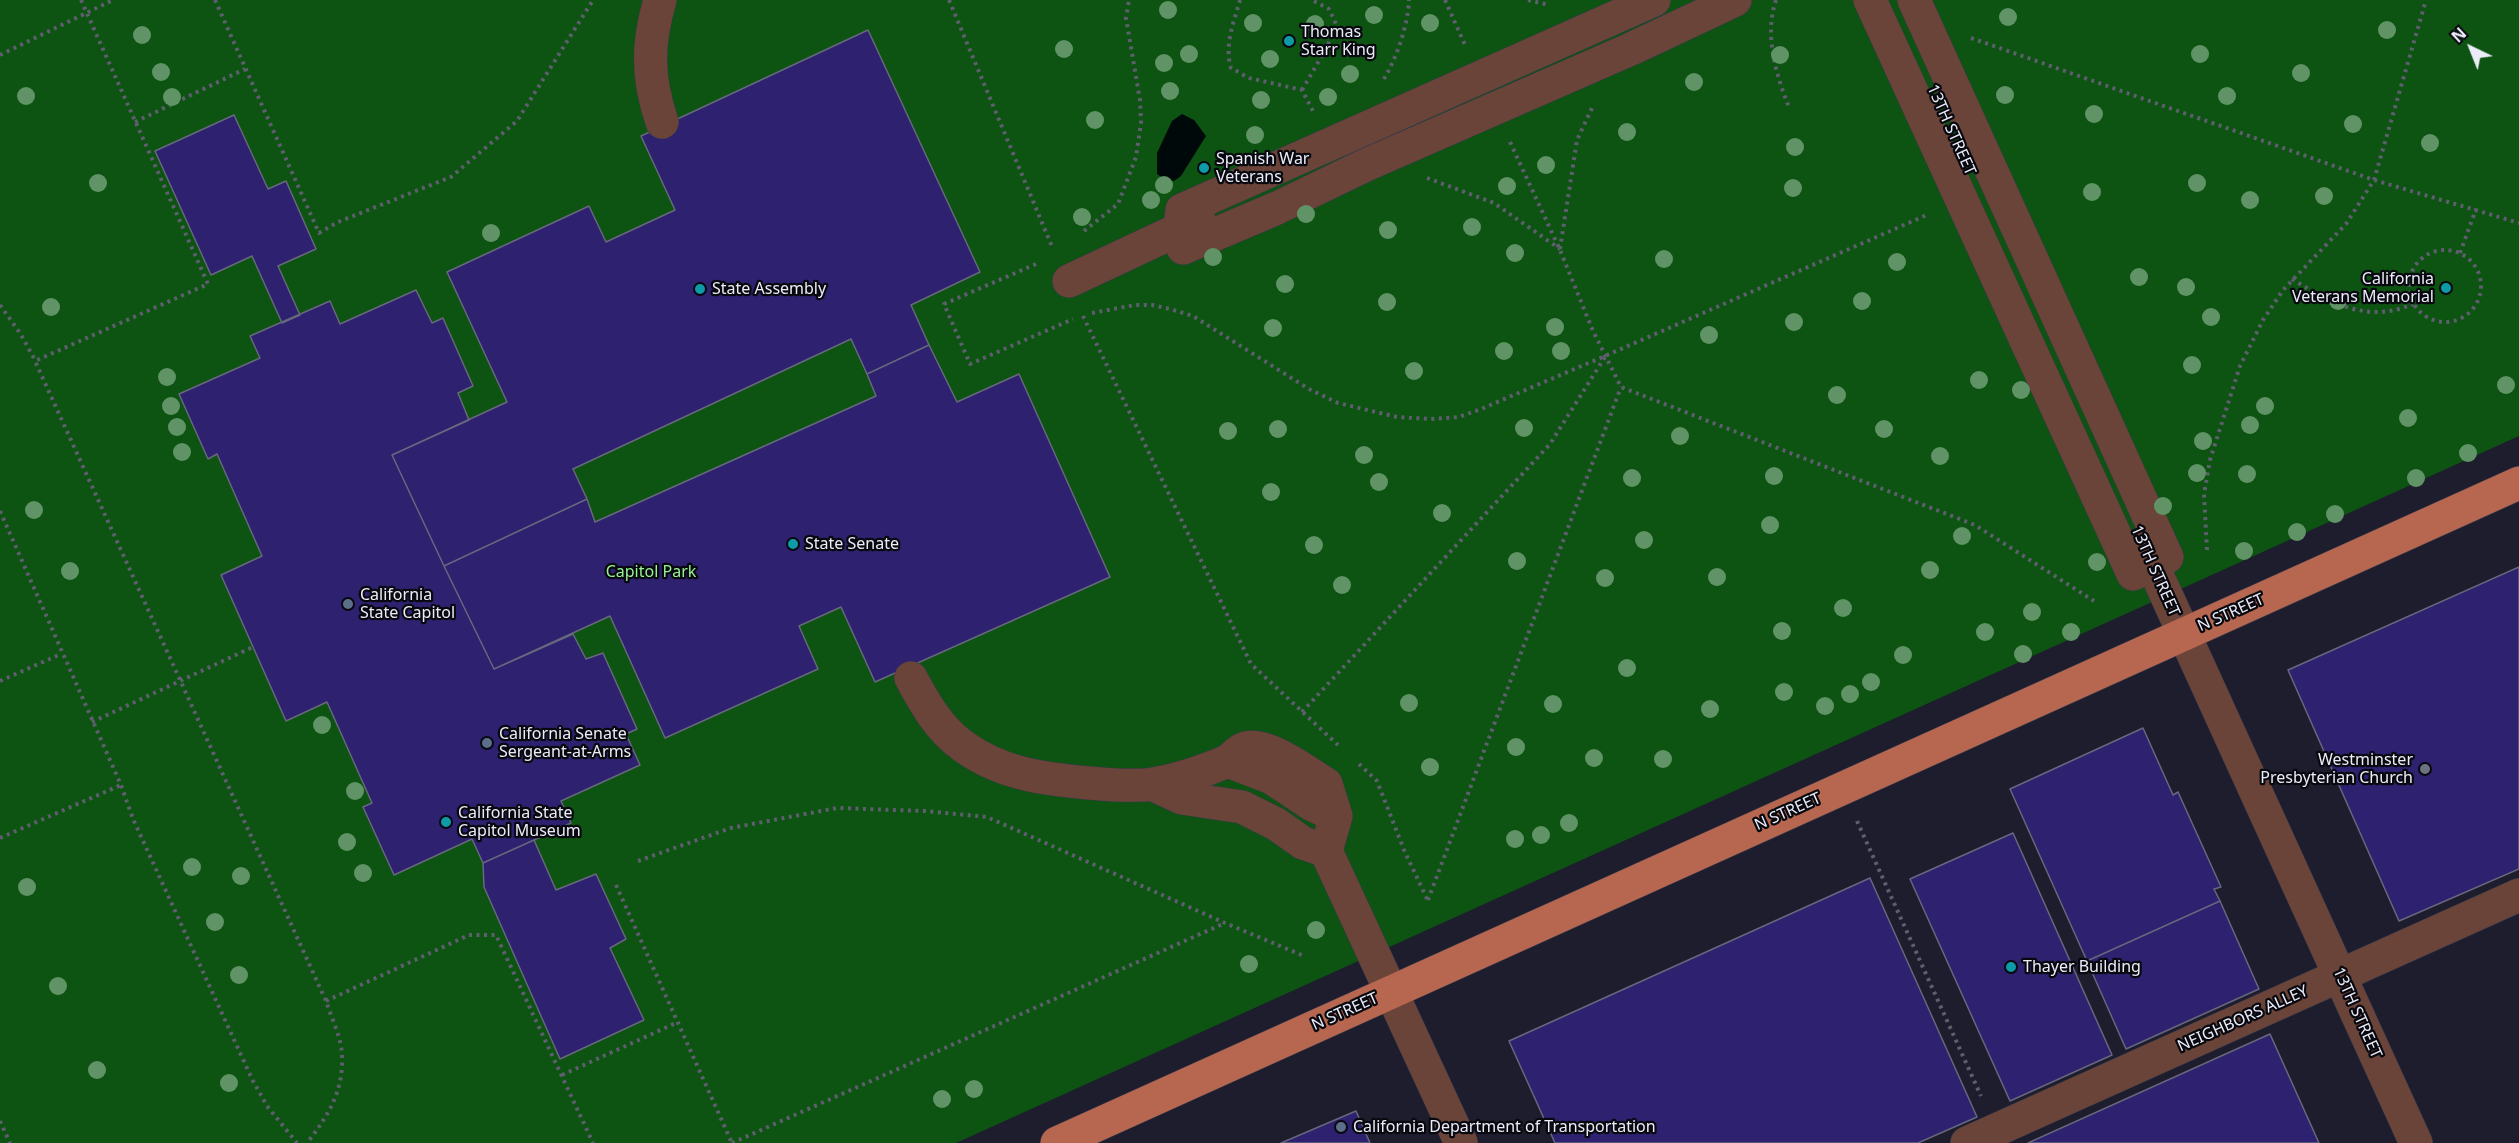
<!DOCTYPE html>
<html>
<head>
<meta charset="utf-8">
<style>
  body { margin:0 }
  #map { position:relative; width:2519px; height:1143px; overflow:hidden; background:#1d1d2e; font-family:"Noto Sans",sans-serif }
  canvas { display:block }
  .north { position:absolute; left:2441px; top:18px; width:60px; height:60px; -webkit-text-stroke:4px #08080f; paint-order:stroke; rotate:317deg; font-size:16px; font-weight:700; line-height:24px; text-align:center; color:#ebecf8 }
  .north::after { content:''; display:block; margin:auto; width:21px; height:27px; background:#ebecf8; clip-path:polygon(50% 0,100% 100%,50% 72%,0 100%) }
</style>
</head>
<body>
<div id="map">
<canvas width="2519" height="1143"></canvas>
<div class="north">N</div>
</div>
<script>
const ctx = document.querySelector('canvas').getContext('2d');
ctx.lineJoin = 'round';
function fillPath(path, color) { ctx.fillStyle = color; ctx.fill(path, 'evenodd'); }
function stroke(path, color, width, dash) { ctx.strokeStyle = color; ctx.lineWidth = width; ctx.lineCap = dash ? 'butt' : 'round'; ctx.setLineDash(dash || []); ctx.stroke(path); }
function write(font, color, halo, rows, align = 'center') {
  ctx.font = font + ' "Noto Sans",sans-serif'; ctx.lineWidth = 4.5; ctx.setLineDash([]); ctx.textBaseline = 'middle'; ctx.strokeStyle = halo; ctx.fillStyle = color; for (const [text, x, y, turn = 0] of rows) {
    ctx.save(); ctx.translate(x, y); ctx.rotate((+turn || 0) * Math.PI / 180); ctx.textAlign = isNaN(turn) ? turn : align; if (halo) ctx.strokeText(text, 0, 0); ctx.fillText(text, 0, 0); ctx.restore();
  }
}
const green = new Path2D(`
  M0 0H2519V436L956 1143H0Z`);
const water = new Path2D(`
  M1182 114 1194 120 1206 136 1181 176 1174 181 1166 180 1157 174V153L1172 121Z`);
const building = new Path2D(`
  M868 30 980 272 911 305 929 345 867 374 851 339 573 469 587 499 444 566 392 455 507 402 447 272 589 206 606 242 675 210 641 136Z
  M234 115 268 189 286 181 316 249 278 266 300 315 282 323 252 256 211 275 155 151Z
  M416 290 432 323 443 318 473 386 458 393 469 420 392 455 444 566 494 669 573 634 586 659 603 653 637 729 626 734 640 765 561 801 571 823 534 840 483 863 472 839 394 875 363 807 372 803 327 702 286 721 221 575 262 556 217 454 208 459 179 394 260 358 250 336 330 301 340 324Z
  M929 345 957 402 1019 374 1110 577 875 682 841 607 799 626 818 669 665 738 610 616 494 669 444 566 587 499 595 522 876 396 867 374Z
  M2519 567V869L2399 921 2288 670Z
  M2143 728 2173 795 2178 792 2221 887 2214 889 2220 901 2087 961 2010 789Z
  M2013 833 2112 1055 2010 1101 1910 879Z
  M534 840 556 890 596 874 626 939 610 948 644 1020 560 1059 484 887 483 863Z
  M1870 878 1977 1117 1918 1143H1555L1509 1041Z
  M2220 901 2259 989 2126 1049 2087 961Z
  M2270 1034 2319 1143H2028Z
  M1356 1111 1370 1143H1281Z`);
const path = new Path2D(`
  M81 0 208 284 35 361 326 1001C331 1017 341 1037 342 1054 344 1091 328 1116 307 1143
  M215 0 319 233 338 222 451 177 517 121 593 0
  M949 0 1053 249
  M1240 0C1234 22 1224 45 1231 68L1249 78 1302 90 1313 111
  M1445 0 1465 45
  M1528 0 1549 5
  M1776 0C1764 35 1776 75 1789 107
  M1971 38 2374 180 2519 223
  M0 55 113 0
  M1384 79C1397 57 1408 25 1409 0
  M1302 90 1327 47 1336 24 1329 9 1312 0
  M135 122 245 69
  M1510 142 1560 250 1593 331 1621 387 1975 525 2094 601
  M1427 178 1494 203 1560 249
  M1084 231 1118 204 1136 157 1141 123 1140 100 1126 18 1129 0
  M1560 249 1577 140 1592 108
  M2409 286a36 36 0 1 1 72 0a36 36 0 1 1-72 0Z
  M2460 253 2476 209
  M1036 264 944 304 970 364 1073 319
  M2292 279C2331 303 2367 324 2413 304
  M0 305 20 333 35 360
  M1092 313 1135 305H1152L1170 309 1193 316 1309 389 1338 403 1397 417 1431 419 1459 417 1481 409 1605 356 1929 214
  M1083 316 1251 664 1338 745
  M0 511 121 785 133 819 252 1079 267 1106 297 1143
  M2207 550 2204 494 2210 460 2240 366 2263 320 2283 290 2346 224 2374 180 2426 0
  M0 681 61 654
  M1302 712 1550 444 1605 357
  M92 722 253 647
  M1359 764 1377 781 1404 850 1428 901
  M1857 821 1981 1096
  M0 838 121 785
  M638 861 731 828 837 808 926 811 987 817 1225 923 1304 956
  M616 885 732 1143
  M1428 900 1621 387
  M326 1001 469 935H496L593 1143
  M562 1075 678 1022
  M0 1121 10 1143
  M732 1143 1225 923`);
const minor = new Path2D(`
  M660 0C647 45 647 77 662 122
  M1654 0 1182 210 1180 229 1183 248 1277 208 1366 165 1631 49 1735 0
  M1870 0 2133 574 2167 557 1914 0
  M1069 281 1199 220
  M2143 544 2416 1143
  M911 678C925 704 939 729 963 746 1001 774 1044 779 1089 783 1110 785 1133 787 1153 784 1179 780 1204 771 1228 761L1272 778 1311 804 1336 816 1326 851 1461 1143
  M1228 761C1232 758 1237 752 1243 749 1264 739 1308 773 1326 784L1336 816
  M1152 784 1182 798 1242 807 1276 824 1303 843 1326 851
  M1967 1143 2519 895`);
const major = new Path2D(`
  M1057 1143 2519 483`);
const trees = [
  [1168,10],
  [1374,15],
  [2008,17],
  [1253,23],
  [1430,23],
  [1315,24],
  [2387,30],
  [142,35],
  [1064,49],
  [1189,54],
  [2200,54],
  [1780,55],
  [1270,59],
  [1164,63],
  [161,72],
  [2301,73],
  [1350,74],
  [1694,82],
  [1170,91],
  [2005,95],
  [26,96],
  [2227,96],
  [172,97],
  [1328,97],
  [1261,100],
  [2094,114],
  [1095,120],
  [2353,124],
  [1627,132],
  [1255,135],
  [2430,143],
  [1795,147],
  [1546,165],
  [98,183],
  [2197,183],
  [1164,185],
  [1507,186],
  [1793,188],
  [2092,192],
  [2324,196],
  [1151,200],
  [2250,200],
  [1306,214],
  [1082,217],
  [1472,227],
  [1388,230],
  [491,233],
  [1515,253],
  [1213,257],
  [1664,259],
  [1897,262],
  [2139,277],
  [1285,284],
  [2186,287],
  [1862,301],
  [2338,301],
  [1387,302],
  [51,307],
  [2211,317],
  [1794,322],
  [1555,327],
  [1273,328],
  [1709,335],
  [1504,351],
  [1561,351],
  [2192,365],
  [1414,371],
  [167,377],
  [1979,380],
  [2506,385],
  [2021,390],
  [1837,395],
  [171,406],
  [2265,406],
  [2408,418],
  [2250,425],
  [177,427],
  [1524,428],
  [1278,429],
  [1884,429],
  [1228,431],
  [1680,436],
  [2203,441],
  [182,452],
  [2468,453],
  [1364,455],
  [1940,456],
  [2197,473],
  [2247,474],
  [1774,476],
  [1632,478],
  [2416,478],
  [1379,482],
  [1271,492],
  [2163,506],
  [34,510],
  [1442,513],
  [2335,514],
  [1770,525],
  [2297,532],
  [1962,536],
  [1644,540],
  [1314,545],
  [2244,551],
  [1517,561],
  [2097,562],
  [1930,570],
  [70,571],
  [1717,577],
  [1605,578],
  [1342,585],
  [1843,608],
  [2032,612],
  [1782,631],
  [1985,632],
  [2071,632],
  [2023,654],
  [1903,655],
  [1627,668],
  [1871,682],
  [1784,692],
  [1850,694],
  [1409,703],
  [1553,704],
  [1825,706],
  [1710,709],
  [322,725],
  [1516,747],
  [1594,758],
  [1663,759],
  [1430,767],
  [355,791],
  [1569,823],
  [1541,835],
  [1515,839],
  [347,842],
  [192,867],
  [363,873],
  [241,876],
  [27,887],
  [215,922],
  [1316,930],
  [1249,964],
  [239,975],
  [58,986],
  [97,1070],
  [229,1083],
  [974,1089],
  [942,1099]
];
const markers = [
  [1289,41,6,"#0f9aa8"],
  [1204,168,6,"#0f9aa8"],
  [2446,288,6,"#0f9aa8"],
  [700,289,6,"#0f9aa8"],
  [793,544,6,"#0f9aa8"],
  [348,604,6,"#5c6f8a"],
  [487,743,6,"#5c6f8a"],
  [2425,769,6,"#6b7280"],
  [446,822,6,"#0f9aa8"],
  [2011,967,6,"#0f9aa8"],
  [1341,1127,6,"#5c6f8a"]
];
const poiNames = [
  ["Thomas",1301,32],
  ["Starr King",1301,50],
  ["Spanish War",1216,159],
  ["Veterans",1216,177],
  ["California",2434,279,"right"],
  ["Veterans Memorial",2434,297,"right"],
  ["State Assembly",712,289],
  ["State Senate",805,544],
  ["California",360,595],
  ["State Capitol",360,613],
  ["California Senate",499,734],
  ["Sergeant-at-Arms",499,752],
  ["Westminster",2413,760,"right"],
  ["Presbyterian Church",2413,778,"right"],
  ["California State",458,813],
  ["Capitol Museum",458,831],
  ["Thayer Building",2023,967],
  ["California Department of Transportation",1353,1127]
];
const streetNames = [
  ["13TH STREET",1951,130,66],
  ["13TH STREET",2155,571,66],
  ["N STREET",2231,613,-24],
  ["N STREET",1788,812,-24],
  ["N STREET",1345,1012,-24],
  ["13TH STREET",2357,1013,66],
  ["NEIGHBORS ALLEY",2243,1019,-24]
];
const parkNames = [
  ["Capitol Park",651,572]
];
fillPath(green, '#0d5311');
fillPath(water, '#00090a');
fillPath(building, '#2d2170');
stroke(building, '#67687d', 1.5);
stroke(minor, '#3a3a4a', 34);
stroke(major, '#3a3a4a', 34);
stroke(path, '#5e5f6e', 4, [3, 4.5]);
stroke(minor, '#6b4439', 33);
stroke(major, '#b7674f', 33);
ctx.fillStyle = '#609466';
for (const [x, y] of trees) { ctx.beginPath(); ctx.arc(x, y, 9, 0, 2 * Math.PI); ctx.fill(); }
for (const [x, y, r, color] of markers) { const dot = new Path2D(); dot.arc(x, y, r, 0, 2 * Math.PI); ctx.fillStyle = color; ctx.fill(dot); stroke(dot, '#08080f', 2); }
write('16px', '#ebecf8', '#08080f', poiNames, 'left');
write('16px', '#ebecf8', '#08080f', streetNames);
write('16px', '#96f594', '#08080f', parkNames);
</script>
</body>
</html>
